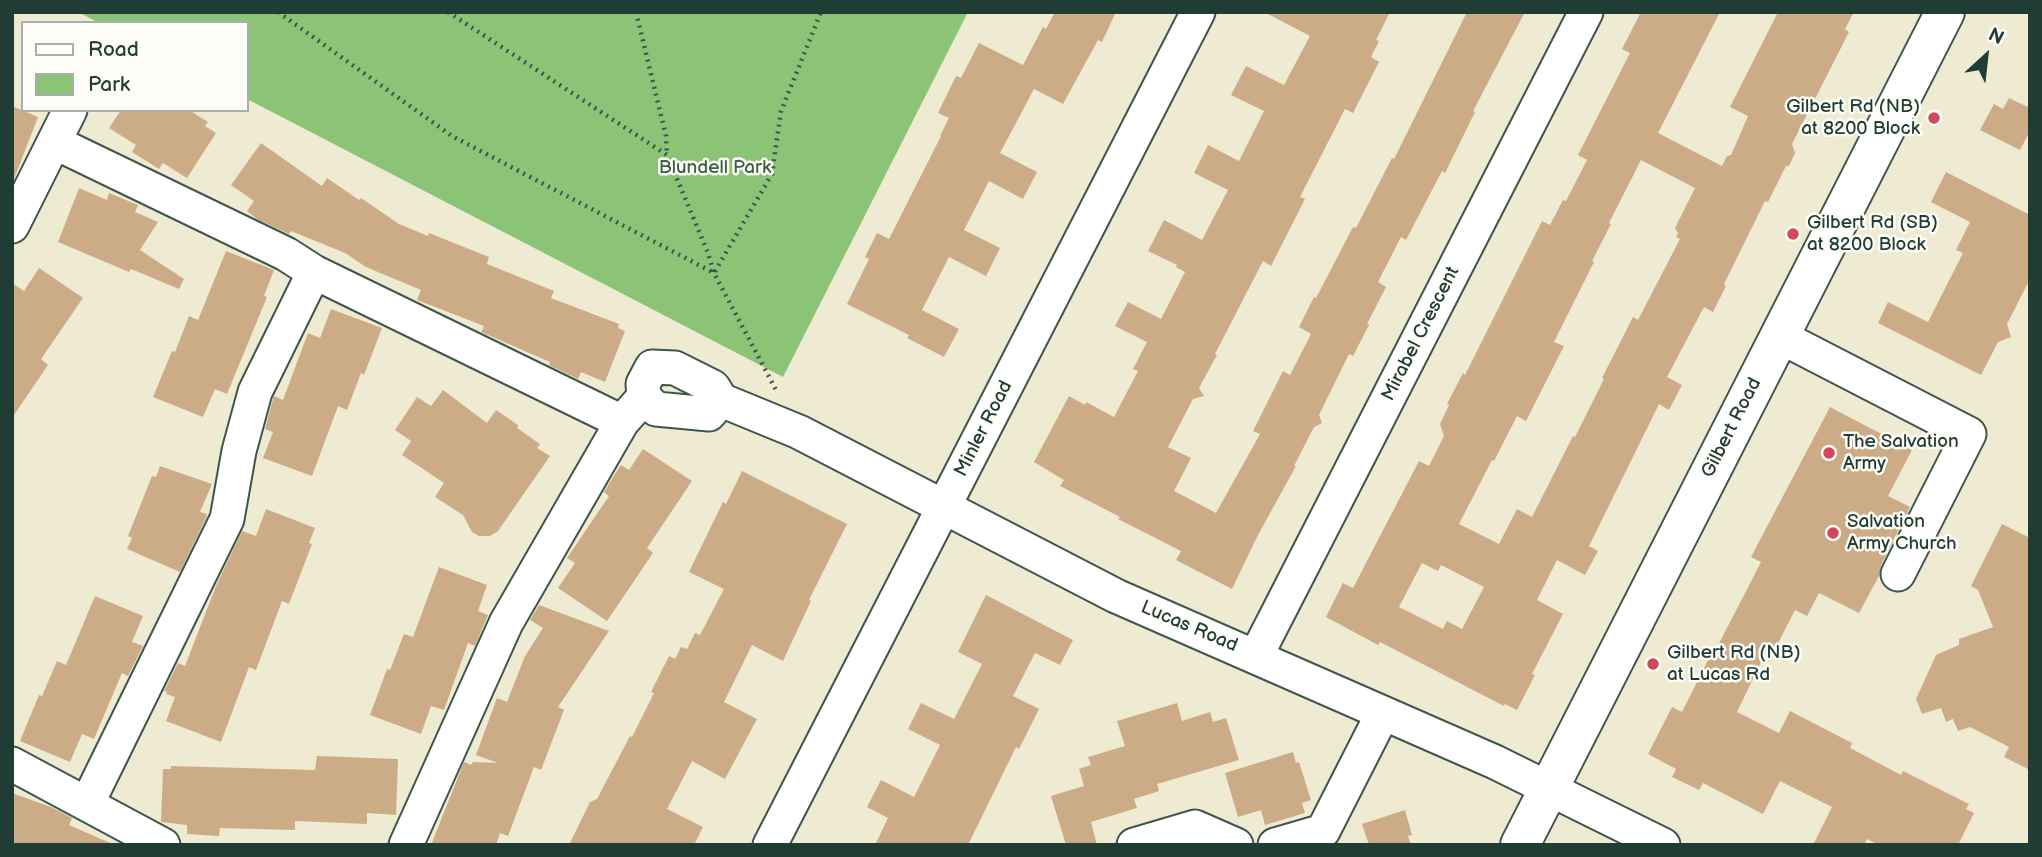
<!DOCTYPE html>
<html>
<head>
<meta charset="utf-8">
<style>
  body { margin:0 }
  #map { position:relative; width:2042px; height:857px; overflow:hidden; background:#efebd3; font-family:"Balsamiq Sans",sans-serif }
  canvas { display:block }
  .frame { position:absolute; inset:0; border:14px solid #1f3d34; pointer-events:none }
  .legend { position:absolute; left:21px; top:21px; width:228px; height:91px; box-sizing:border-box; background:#fdfcf7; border:2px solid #a4b0a9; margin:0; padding:9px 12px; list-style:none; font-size:21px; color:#1f3d34 }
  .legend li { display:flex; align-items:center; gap:14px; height:35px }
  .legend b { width:35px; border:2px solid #a4b0a9 }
  .north { position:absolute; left:1951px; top:21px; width:70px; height:70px; -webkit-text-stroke:5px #fdfcf7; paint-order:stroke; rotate:27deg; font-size:19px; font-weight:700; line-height:28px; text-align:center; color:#1f3d34 }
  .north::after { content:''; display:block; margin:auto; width:24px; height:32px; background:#1f3d34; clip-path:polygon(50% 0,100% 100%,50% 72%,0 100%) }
</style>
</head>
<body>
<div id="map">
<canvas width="2042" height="857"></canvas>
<div class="frame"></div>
<ul class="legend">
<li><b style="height:9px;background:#fff"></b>Road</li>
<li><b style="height:19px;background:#8bc477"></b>Park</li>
</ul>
<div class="north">N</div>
</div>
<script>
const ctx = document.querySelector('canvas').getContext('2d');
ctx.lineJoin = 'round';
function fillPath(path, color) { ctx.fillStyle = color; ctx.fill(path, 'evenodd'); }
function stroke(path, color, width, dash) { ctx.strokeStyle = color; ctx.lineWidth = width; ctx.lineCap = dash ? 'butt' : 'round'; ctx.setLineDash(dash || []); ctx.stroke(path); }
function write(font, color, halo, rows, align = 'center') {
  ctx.font = font + ' "Balsamiq Sans",sans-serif'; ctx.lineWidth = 5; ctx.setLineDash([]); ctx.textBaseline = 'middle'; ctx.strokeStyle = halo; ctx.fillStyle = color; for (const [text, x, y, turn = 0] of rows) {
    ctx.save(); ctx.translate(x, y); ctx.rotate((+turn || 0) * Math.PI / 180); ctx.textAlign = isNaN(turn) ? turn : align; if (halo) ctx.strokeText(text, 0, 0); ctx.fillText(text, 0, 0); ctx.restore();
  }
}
const green = new Path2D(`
  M78 12H968L783 377 247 99V23H99Z`);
const building = new Path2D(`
  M1055 12H1116L1102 42 1098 40 1063 104 1034 89 1000 153 1037 172 1023 199 989 181 964 230 1000 248 986 276 949 257 922 310 959 329 944 357 907 338 909 335 847 304 869 259 865 257 877 233 889 239 941 136H940L949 118 938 113 956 76 961 78 979 43 1023 65 1043 27 1046 29Z
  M1264 12H1390L1376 40 1379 41 1371 57 1379 62 1353 113 1345 109 1300 197 1305 199 1271 266 1263 261 1215 354 1217 355 1199 388 1204 396 1193 399 1168 447 1191 458 1174 491 1216 513 1260 434 1253 431 1283 371 1290 375 1311 334 1299 327 1314 297 1316 298 1353 227 1356 228 1392 158 1394 159 1467 12H1525L1473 111 1475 112 1445 173 1442 171 1406 240 1401 237 1378 282 1386 287 1367 324 1369 325 1353 356 1349 354 1319 415 1322 423 1314 427 1294 466H1296L1258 535 1232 589 1176 560 1181 551 1118 519 1120 517 1060 486 1064 480 1034 462 1069 396 1085 405 1086 402 1114 417 1138 371 1133 369 1147 342 1115 326 1128 302 1161 319 1185 272 1176 267 1177 265 1148 251 1164 220 1202 240 1228 190 1194 173 1208 145 1239 161 1264 111 1231 95 1246 66 1284 85 1310 36Z
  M1641 12H1720L1658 133 1722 166 1727 156 1731 155 1748 116 1730 107 1778 12H1854L1845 29 1849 32 1792 144 1795 153 1789 166H1786L1768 202 1765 201 1724 284 1726 286 1713 312 1704 307 1667 377 1682 385 1669 410 1659 404 1589 546 1598 551 1585 575 1557 560 1537 600 1563 614 1532 674 1535 675 1517 710 1505 704 1504 706 1380 642 1378 645 1326 617 1343 583 1353 588 1419 461 1429 466 1444 436 1440 424 1449 405 1447 404 1463 373 1465 375 1542 221 1550 225 1563 200 1566 201 1587 160 1578 155 1630 53 1622 49ZM1641 160 1695 188 1675 228 1678 233 1676 237 1680 239 1638 320 1633 317 1602 378 1604 379 1575 437 1573 436 1532 517 1517 509 1499 544 1459 524 1492 460 1494 461 1517 416 1526 421 1564 346 1554 342 1594 262 1592 261 1611 224 1609 223ZM1422 563 1438 571 1441 565 1484 587 1462 629 1447 621 1443 629 1399 607Z
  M2009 98 2030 108V131L2020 150 1980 130 1994 104 2003 109Z
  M12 106 38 117 14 179H12Z
  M121 110H189L208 122 205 126 216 133 187 178 163 163 159 169 132 152 136 145 109 128Z
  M261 143 322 186 327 178 359 200 361 198 399 224 428 236 429 233 489 257 487 264 554 291 551 298 619 324 618 328 625 331 605 382 581 372 578 379 549 365 550 362 481 332 484 326 417 300 421 290 366 267 345 253 291 231 289 234 257 219 247 211 254 201 231 185Z
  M1946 172 2030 215V279L2007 324 2011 337 1998 342 1981 375 1878 323 1888 302 1928 322 1963 253 1956 250 1970 222 1931 202Z
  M79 188 107 200 109 193 138 205 135 212 158 222 140 250 184 279 179 289 131 269 129 272 58 242Z
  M226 251 274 270 264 296 267 297 227 394 215 389 203 417 153 397 172 351 175 352 189 316 198 320Z
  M39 268 83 298 41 359 48 365 12 418V283L24 291Z
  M331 309 382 328 364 375 361 373 347 410 338 406 312 476 263 458 273 432 265 429 273 399 274 396 283 400 308 333 320 338Z
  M443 390 487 423 496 410 518 425 517 428 540 444 537 448 550 456 498 531 490 536H479L472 532 463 515 435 497 444 483 402 455 411 441 395 430 417 397 431 406Z
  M1830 407 1912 450 1888 496 1910 507 1881 565 1879 576 1859 613 1819 593 1807 616 1795 610 1769 661 1763 658 1737 712 1779 733 1790 711 1852 743 1850 748 1901 775 1903 771 1969 804 1966 809 1974 813 1958 845H1879L1867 839 1864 845H1813L1832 807 1780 781 1763 814 1703 783 1699 790 1672 777 1676 769 1648 754 1672 707 1682 712 1709 658 1711 659 1761 562 1751 557Z
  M643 449 692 481 647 548 653 553 607 621 558 588 575 563 567 558 609 496 604 492 613 477 621 465 629 470Z
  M160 466 212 484 200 512 207 514 206 518 180 572 127 549 132 538 128 536 152 476 156 477Z
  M742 471 847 524 809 600 811 601 783 661 752 645 724 702 757 719 725 779 692 761 667 809 703 827 694 845H569L590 802 597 799 630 736 632 737 654 693 651 692 669 656 675 659 681 647 687 649 695 633 700 635 724 589 689 572 723 502 726 504Z
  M266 509 315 528 309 543 312 544 289 604 282 601 256 670 249 667 221 742 166 721 175 697 166 694 167 692 164 691 178 663 185 666 216 586 242 531 256 536Z
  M2002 524 2030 538V770L2004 757 2009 747 1970 727 1958 731 1953 719 1946 722 1941 708 1922 714 1916 699 1936 655 1959 645V639L1993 627 1978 590 1971 586Z
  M439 567 487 585 478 611 488 615 475 646 468 643 444 710 431 706 421 734 370 715 387 669 390 670 404 634 413 637Z
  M986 595 1073 640 1060 665 1035 653 1013 696 1039 709 1019 749 1016 747 968 845H875L888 818 867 807 881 780 914 797 940 745 908 729 921 703 954 719 982 664 958 652Z
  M95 596 143 616 132 642 143 646 128 676 122 673 94 739 82 734 70 762 20 741 39 695 42 696 57 661 66 665Z
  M539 605 609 631 558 707 564 710 541 770 534 767 508 836 500 833 496 845H431L464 762 471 765 473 762 498 763 476 755 497 698 507 702 525 656 543 628 530 620Z
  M1177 703 1182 721 1210 712 1213 722 1226 718 1239 760 1157 784 1159 791 1134 799 1137 808 1091 822 1097 845H1066L1051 796 1084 786 1079 769 1091 765 1088 757 1125 746 1117 721Z
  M1293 752 1296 763 1299 762 1311 800 1302 803 1305 813 1265 825 1261 810 1238 817 1225 773Z
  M317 756 398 759 396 815 367 813V824L295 821V830L220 828 219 836 187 834V825L161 822 163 769H171V766L315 770Z
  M12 793 51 807 72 818 69 825 115 845H12Z
  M1405 810 1412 835 1408 836 1411 845H1369L1362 824Z`);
const path = new Path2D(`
  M278 12 452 136 714 273 772 174 781 111 821 12
  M448 12 667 155 708 253 714 273 776 390
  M636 12 666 136 667 155`);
const minor = new Path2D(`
  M54 142 70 110
  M12 226 54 142 286 254 314 272 622 422
  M1779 336 1969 434 1898 574
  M652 367 675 368 713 387 721 400 709 414 656 409 644 397 643 384Z
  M721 400 799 432 1116 596 1495 762 1663 845
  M1256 656 1586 12
  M12 764 163 845
  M87 804 227 519 239 451 255 392 314 272
  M406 845 506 623 622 422 644 397
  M770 845 1198 12
  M1134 845 1195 827 1236 845
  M1275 845 1323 831 1383 713`);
const major = new Path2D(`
  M1520 845 1945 12`);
const markers = [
  [1934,118,7,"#d1495b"],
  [1793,234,7,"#d1495b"],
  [1829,453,7,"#d1495b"],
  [1833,533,7,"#d1495b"],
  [1653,664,7,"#d1495b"]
];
const poiNames = [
  ["Gilbert Rd (NB)",1920,107,"right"],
  ["at 8200 Block",1920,129,"right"],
  ["Gilbert Rd (SB)",1807,223],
  ["at 8200 Block",1807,245],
  ["The Salvation",1843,442],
  ["Army",1843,464],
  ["Salvation",1847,522],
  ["Army Church",1847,544],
  ["Gilbert Rd (NB)",1667,653],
  ["at Lucas Rd",1667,675]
];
const parkNames = [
  ["Blundell Park",715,168]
];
const streetNames = [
  ["Mirabel Crescent",1421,334,-63],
  ["Gilbert Road",1732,428,-63],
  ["Minler Road",984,429,-63],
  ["Lucas Road",1189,627,23]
];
fillPath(green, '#8bc477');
fillPath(building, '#cbac87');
stroke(minor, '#3e574c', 37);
stroke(major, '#3e574c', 42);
stroke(path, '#3e574c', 4.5, [2, 5]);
stroke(minor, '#fff', 33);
stroke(major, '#fff', 38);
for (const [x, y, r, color] of markers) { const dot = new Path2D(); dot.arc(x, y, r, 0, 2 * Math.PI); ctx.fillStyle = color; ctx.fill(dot); stroke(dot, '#fdfcf7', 2.5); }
write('19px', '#1f3d34', '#fdfcf7', poiNames, 'left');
write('19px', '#3a5f45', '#fdfcf7', parkNames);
write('19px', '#1f3d34', '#fdfcf7', streetNames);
</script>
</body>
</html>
